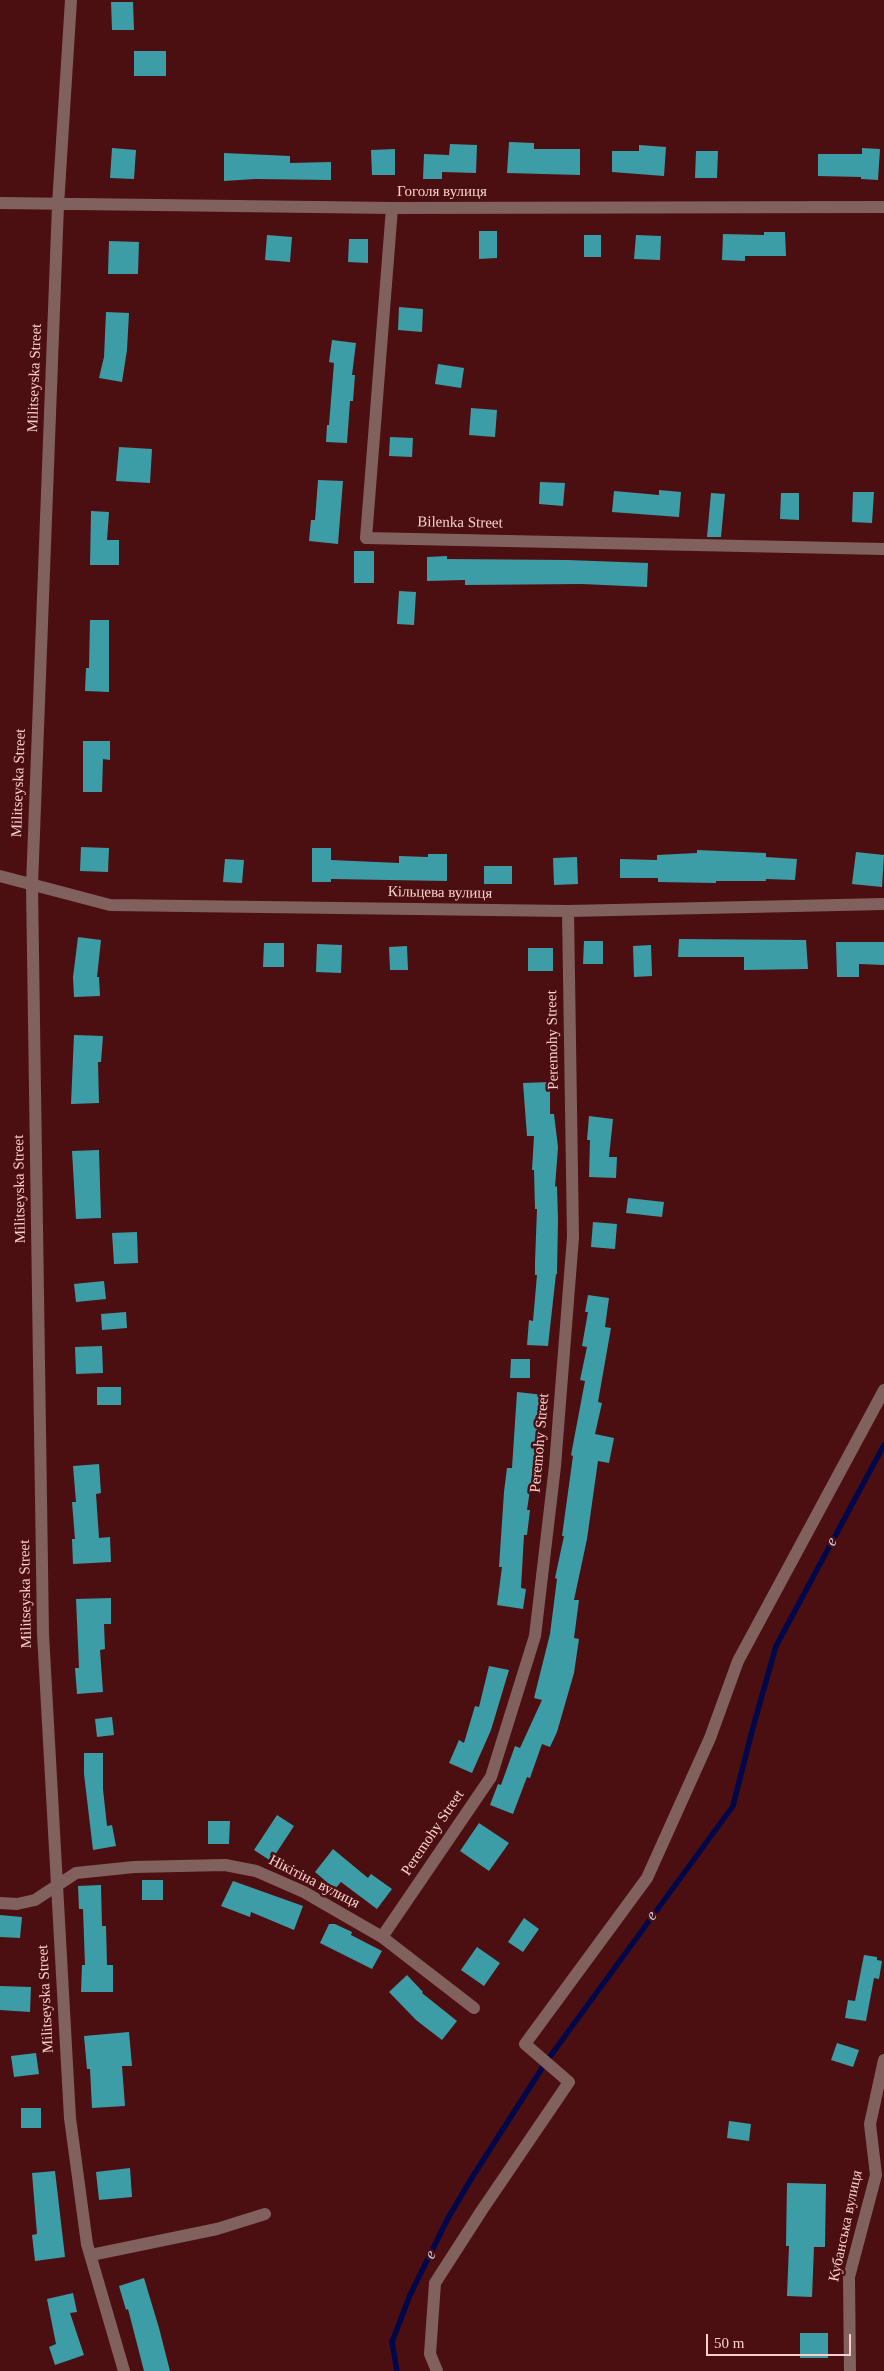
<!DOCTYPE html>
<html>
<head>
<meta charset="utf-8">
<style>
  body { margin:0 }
  #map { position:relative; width:884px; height:2371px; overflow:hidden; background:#4c0f11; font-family:Georgia,serif }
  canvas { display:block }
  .scale { position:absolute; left:706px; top:2334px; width:145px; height:22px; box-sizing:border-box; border:2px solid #f8d0cd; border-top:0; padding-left:6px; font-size:15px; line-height:18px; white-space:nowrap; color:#f8d0cd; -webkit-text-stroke:4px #4c0f11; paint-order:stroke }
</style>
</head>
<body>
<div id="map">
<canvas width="884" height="2371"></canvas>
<div class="scale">50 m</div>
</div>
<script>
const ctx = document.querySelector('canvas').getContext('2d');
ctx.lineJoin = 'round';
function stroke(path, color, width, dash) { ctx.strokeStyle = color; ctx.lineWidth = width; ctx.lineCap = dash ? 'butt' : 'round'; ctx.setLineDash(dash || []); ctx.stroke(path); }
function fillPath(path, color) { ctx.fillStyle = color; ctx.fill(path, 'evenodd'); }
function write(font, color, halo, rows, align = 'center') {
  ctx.font = font + ' Georgia,serif'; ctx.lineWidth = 5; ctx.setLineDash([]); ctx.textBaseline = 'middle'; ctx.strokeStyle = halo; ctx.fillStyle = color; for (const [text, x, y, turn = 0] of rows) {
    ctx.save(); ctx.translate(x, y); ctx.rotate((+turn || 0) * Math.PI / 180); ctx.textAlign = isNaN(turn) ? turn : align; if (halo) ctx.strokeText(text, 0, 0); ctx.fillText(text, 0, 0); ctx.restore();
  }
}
const stream = new Path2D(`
  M397 2371 392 2342 410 2295 448 2218 473 2176 546 2062 733 1806 752 1731 776 1646 884 1445`);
const building = new Path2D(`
  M111 2H133L134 30H112Z
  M134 51H166V76H134Z
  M509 142 534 143V149H580V175L507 173Z
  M450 144 477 145 476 173 442 172V179H423L424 154 449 155Z
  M639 145 666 147 664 176 612 172V151H639Z
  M112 148 136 150 134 179 110 178Z
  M862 148 880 149 878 180 861 179V177L818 176V154H862Z
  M395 149V175H372L371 150Z
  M696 151H718L717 178H695Z
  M224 153 290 156V163L331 162V180L255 179 224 181Z
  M479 231H497V258L479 259Z
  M764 232H785L786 256H745V261L722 260 723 234 764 235Z
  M267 235 292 237 290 262 265 260Z
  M584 235H601V257H584Z
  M636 235 661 236 660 260 634 259Z
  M349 239H368V263L348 262Z
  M109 241 139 242 138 274H108Z
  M399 307 423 309 422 332 398 330Z
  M106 312 129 313 127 350 122 382 99 378 104 357Z
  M332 340 356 343 352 375H355L353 401H350L347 443 326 442 327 425H329L334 363 329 362Z
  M438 364 464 368 461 388 435 384Z
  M471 408 497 410 495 437 469 435Z
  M390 437 413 438 412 457 389 456Z
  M119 447 152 449 150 483 116 481Z
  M318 480 343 481 338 544 309 541 311 520H315Z
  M540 482 565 483 563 506 539 504Z
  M659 490 681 492 679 517 612 512 614 491 659 495Z
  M853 492H874L872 523 852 522Z
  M711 493 725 494 721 537H707Z
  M781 493H799V520L780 519Z
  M91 511 109 512 107 540H119V565H90Z
  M354 551H374V583H354Z
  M447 556V559L567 560 648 563 647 587 582 584 465 585V580L427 581V557Z
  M399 591 416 592 414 625 397 624Z
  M90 620H109V692L85 691 86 668H89Z
  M83 741H110V760L103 759 102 792H83Z
  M81 847 109 848 108 872 80 871Z
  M312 848H331V860L399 863V856L428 857V854H447V881L331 879V882H312Z
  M697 850 766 853V857L797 859 795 880 766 879V881H716V883L658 882V878H620V859L657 860V855L697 853Z
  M856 852 884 855 882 887 852 884Z
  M577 857 578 884 554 885 553 858Z
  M225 859 244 860 242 883 223 882Z
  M484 866H512V884H484Z
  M78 937 101 940 97 977H99L100 996 74 997 73 977Z
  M679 939 806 940 808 969 744 970V957H678Z
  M584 941H603V964H583Z
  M836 942H884V965L859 964V977H837Z
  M264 943H284V967H263Z
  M317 944 342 945 341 973 316 972Z
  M651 945 652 976 634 977 633 946Z
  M407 946 408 970H390L389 947Z
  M528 948H553V971H528Z
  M74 1035 103 1036 101 1062H98L99 1103 71 1104Z
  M550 1082V1114H554L558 1147 555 1187 557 1186 558 1220 557 1274H556L548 1346 527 1345 529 1320 533 1321 537 1275H535V1262L537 1209H535L534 1170H532L534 1136H527L523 1083Z
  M589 1116 613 1119 609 1157H617L616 1178 589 1177 590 1140H587Z
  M99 1150 101 1218 76 1219 72 1151Z
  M628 1198 664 1202 662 1217 626 1213Z
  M593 1222 617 1224 615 1249 591 1247Z
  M137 1232 138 1263 114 1264 112 1233Z
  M104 1281 106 1299 76 1302 74 1284Z
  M588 1295 609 1298 605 1327 611 1328 598 1402 602 1403 595 1434 614 1438 609 1463 598 1461 587 1539 574 1600H579L574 1638 579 1639 574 1673 557 1732 550 1747 542 1744 530 1778 527 1777 513 1814 490 1805 498 1784 501 1785 515 1746 520 1748 542 1700 534 1698 550 1634 557 1579 555 1578 564 1536H562L573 1456 571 1455 585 1381 580 1380 587 1347 582 1346 588 1312H585Z
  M126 1312 127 1328 102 1330 101 1314Z
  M102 1346 103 1373 76 1374 75 1347Z
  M511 1359H530V1378H510Z
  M97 1387H121V1405H97Z
  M517 1392 544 1395 539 1419 536 1457H535L527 1510H530L527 1535H524L521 1588 526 1589 523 1609 497 1605 502 1567H499L504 1492 507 1468H512Z
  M99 1464 101 1493 96 1494 99 1538 110 1537 111 1562 73 1564 72 1539H75L72 1502H76L73 1466Z
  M111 1598V1624H104L105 1649 100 1650 103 1692 77 1694 75 1668H79L76 1599Z
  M489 1666 509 1670 491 1730 472 1773 449 1763 459 1740 464 1743 475 1706 479 1707Z
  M112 1717 114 1735 97 1737 95 1719Z
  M84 1753H103V1789L107 1826 112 1825 116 1846 93 1850 84 1774Z
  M277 1815 294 1826 271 1861 254 1850Z
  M208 1821H230L229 1844H208Z
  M479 1823 509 1843 489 1871 460 1851Z
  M333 1849 368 1878 371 1874 392 1889 377 1909 341 1882 335 1889 315 1872Z
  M142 1880H163V1900H142Z
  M233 1881 303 1906 294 1930 251 1912 250 1917 221 1906Z
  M101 1885 102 1926H106L107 1965H113V1992H81L82 1965H85L83 1909H79L78 1886Z
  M0 1915 22 1917 20 1938 0 1937Z
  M524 1918 539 1929 523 1952 508 1942Z
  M329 1924H335L352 1932 351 1935 382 1951 372 1969 320 1943Z
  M477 1947 500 1963 484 1986 461 1970Z
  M864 1955 877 1957V1960L882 1961 879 1979 874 1978 866 2021 845 2018 848 2000 855 2001Z
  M407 1975 423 1992 422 1993 457 2021 442 2040 416 2020 389 1992Z
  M0 1986 31 1987 30 2012 0 2010Z
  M129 2032 132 2066H122L125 2106 92 2108 90 2069H87L84 2036Z
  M837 2043 859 2050 853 2067 831 2060Z
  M36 2053 39 2074 14 2077 11 2056Z
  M21 2108H41V2128H21Z
  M729 2121 751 2124 749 2141 727 2138Z
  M130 2168 132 2197 99 2200 96 2172Z
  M55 2171 65 2257 35 2261 32 2235 37 2234 32 2173Z
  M787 2183 826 2184 825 2247H814L812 2297 787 2296 789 2246H786Z
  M144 2278 159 2328 170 2371H144L128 2309 126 2310 119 2286Z
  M73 2293 77 2312 70 2313 84 2355 55 2365 49 2347 56 2344 47 2299Z
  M800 2333H828V2358H800Z`);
const minor = new Path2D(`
  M71 0 58 205 32 885 43 1634 70 2118 87 2244 124 2371
  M0 203 392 208 884 207
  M392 208 366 538 884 549
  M0 876 110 905 568 911 884 904
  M0 1903 17 1904 35 1900 76 1873 134 1867 225 1865 256 1871 304 1892 382 1937 474 2008
  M382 1937 491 1777 535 1636 555 1466 573 1237 568 911
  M91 2255 217 2229 265 2214
  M437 2371 430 2354 435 2283 482 2210 569 2082 525 2044 647 1878 710 1738 738 1661 884 1390
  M850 2371 849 2277 876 2175 870 2124 884 2060`);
const streetNames = [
  ["Гоголя вулиця",442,192],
  ["Militseyska Street",35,378,-88],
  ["Bilenka Street",460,523,1],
  ["Militseyska Street",19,783,-88],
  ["Кільцева вулиця",440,893,1],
  ["Peremohy Street",553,1040,-91],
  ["Militseyska Street",20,1189,-91],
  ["Peremohy Street",540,1443,-85],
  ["Militseyska Street",26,1594,-91],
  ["Peremohy Street",433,1833,-56],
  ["Нікітіна вулиця",314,1882,27],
  ["Militseyska Street",46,1999,-93],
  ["Кубанська вулиця",846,2226,-78]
];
const waterNames = [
  ["e",832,1542,-62],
  ["e",652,1916,-54],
  ["e",431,2255,-62]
];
stroke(stream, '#000849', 5.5);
fillPath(building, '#3c9da7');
stroke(minor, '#80615e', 12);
write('15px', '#f8d0cd', '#4c0f11', streetNames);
write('italic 16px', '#c5d1e8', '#4c0f11', waterNames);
</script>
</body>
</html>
